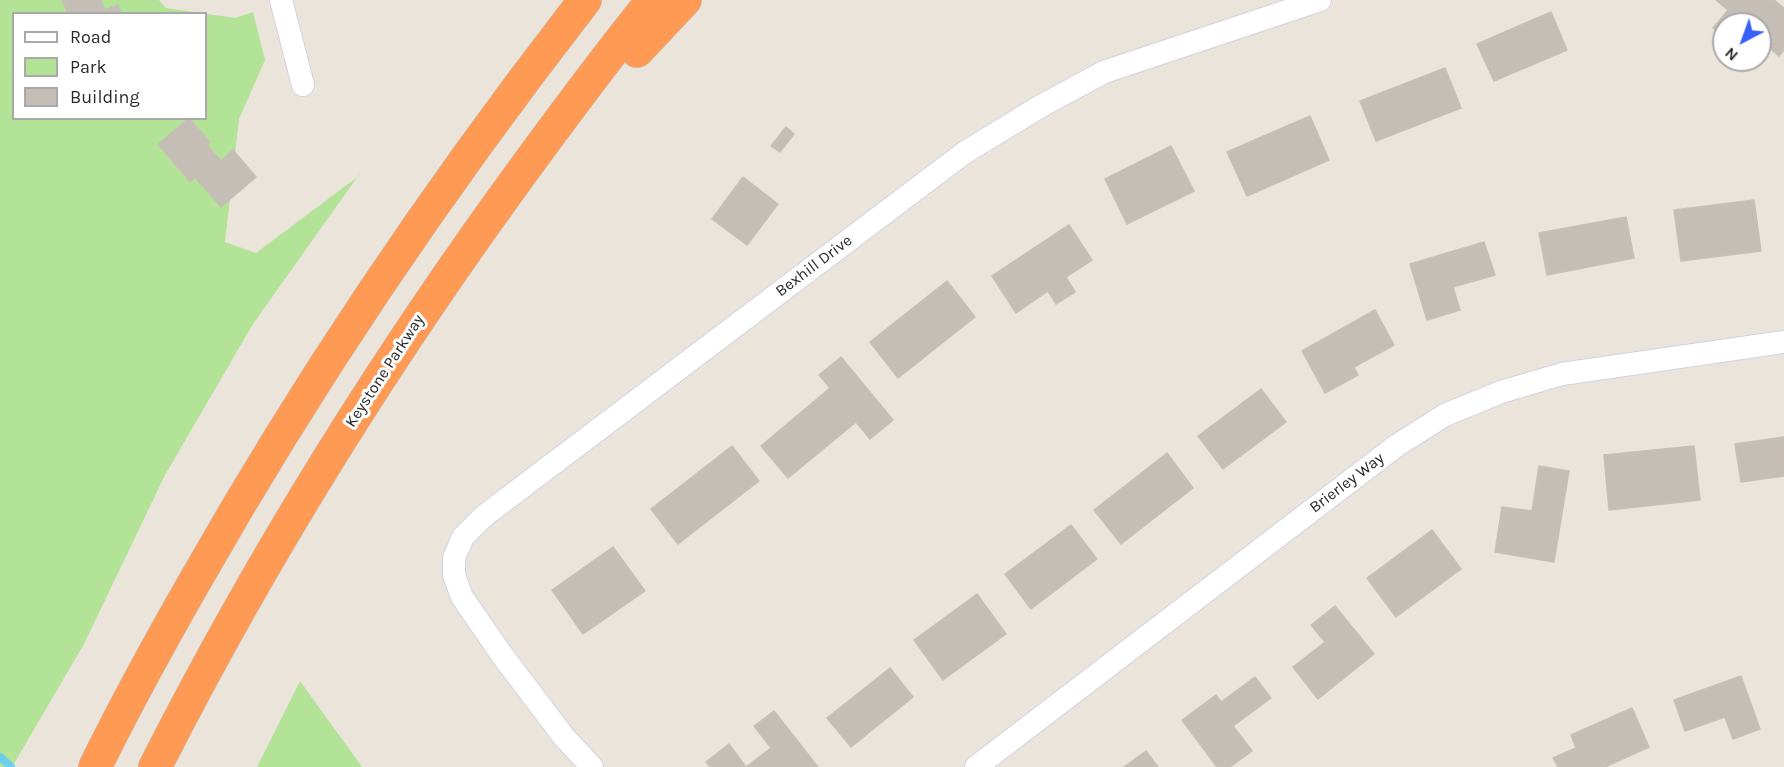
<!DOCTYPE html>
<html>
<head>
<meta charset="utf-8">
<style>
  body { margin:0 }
  #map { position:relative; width:1784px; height:767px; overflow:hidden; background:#ebe4db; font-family:Karla,sans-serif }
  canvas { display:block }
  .legend { position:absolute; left:12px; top:12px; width:195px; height:108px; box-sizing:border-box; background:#fff; border:2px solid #a9a9a9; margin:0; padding:8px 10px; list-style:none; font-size:18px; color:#292929 }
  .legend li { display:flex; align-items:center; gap:12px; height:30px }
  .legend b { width:30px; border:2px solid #a9a9a9 }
  .north { position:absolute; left:1712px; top:12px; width:60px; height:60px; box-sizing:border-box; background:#fff; border:2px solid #a9a9a9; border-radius:50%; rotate:221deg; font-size:16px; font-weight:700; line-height:24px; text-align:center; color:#292929 }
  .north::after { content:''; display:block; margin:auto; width:21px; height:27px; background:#3960fa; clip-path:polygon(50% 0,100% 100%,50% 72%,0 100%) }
</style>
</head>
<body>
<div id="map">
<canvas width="1784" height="767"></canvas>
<ul class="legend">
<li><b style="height:8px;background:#fff"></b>Road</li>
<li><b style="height:16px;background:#b2e397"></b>Park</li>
<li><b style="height:16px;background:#c4beb6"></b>Building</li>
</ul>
<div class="north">N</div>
</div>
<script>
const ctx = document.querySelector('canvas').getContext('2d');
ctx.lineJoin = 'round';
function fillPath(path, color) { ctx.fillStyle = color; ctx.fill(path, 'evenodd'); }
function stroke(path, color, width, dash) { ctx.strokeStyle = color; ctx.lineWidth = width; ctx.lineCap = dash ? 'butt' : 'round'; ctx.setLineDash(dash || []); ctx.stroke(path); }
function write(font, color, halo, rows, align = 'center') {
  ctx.font = font + ' Karla,sans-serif'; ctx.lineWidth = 6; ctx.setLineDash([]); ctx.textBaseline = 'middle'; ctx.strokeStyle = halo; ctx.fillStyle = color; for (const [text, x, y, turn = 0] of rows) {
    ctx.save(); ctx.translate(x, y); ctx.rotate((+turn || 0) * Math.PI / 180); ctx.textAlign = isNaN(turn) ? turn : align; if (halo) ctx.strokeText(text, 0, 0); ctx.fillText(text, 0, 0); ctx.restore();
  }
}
const green = new Path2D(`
  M0 0H159L166 8 235 18 253 12 265 60 239 119 225 242 256 253 356 178 363 169 253 324 165 475 84 644 12 767H0ZM14 14H206V118H14Z
  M300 681 362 767H257Z`);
const stream = new Path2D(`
  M0 757 11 767`);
const building = new Path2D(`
  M62 0H101L105 10 118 5 122 14H68Z
  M1716 0H1774L1784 8V50L1779 56 1760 40V24H1724V37L1713 28 1728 10Z
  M1551 12 1567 50 1494 81 1477 44Z
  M1445 68 1461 108 1376 141 1360 101Z
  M1310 116 1329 160 1247 196 1227 152Z
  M189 118 210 142 207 145 221 161 233 150 256 177 221 207 195 177 190 182 158 144Z
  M786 127 794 134 780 152 771 146Z
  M1171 146 1194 191 1127 224 1105 179Z
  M743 177 778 204 747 245 712 219Z
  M1754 200 1761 251 1681 261 1674 210Z
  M1626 217 1634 258 1547 275 1539 233Z
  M1069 225 1092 260 1066 277 1075 292 1056 304 1048 291 1016 313 992 276Z
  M1484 242 1495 275 1453 287 1460 310 1427 320 1410 264Z
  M947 281 975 317 898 378 870 342Z
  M1375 310 1394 345 1354 367 1358 375 1325 393 1302 351Z
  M841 357 893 420 870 439 856 422 788 478 761 446 830 388 819 375Z
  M1261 389 1286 422 1223 469 1198 436Z
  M1784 437V476L1741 482 1735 444Z
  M732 446 759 481 678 544 651 509Z
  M1694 446 1700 500 1609 510 1604 455Z
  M1167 453 1193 488 1121 544 1094 510Z
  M1539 466 1569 471 1554 562 1495 552 1502 507 1532 511Z
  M1071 525 1097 559 1031 609 1005 574Z
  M1432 530 1461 569 1396 617 1367 578Z
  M613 547 645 591 583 634 552 590Z
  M977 594 1006 634 943 680 914 640Z
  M1335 606 1374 654 1318 699 1293 667 1325 642 1311 625Z
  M890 668 913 697 851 747 827 718Z
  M1741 676 1760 729 1733 739 1725 717 1685 731 1674 700Z
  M1255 677 1271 698 1233 726 1252 751 1230 767H1217L1182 720 1216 695 1221 702Z
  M1632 708 1649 747 1605 767H1558L1553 758 1576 748 1571 735Z
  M774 711 818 767H710L706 762 729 744 746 767 771 748 754 726Z
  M1146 751 1158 767H1124Z`);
const minor = new Path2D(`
  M281 0 303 85
  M592 767 564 737 502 655 462 597 454 575V558L463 537 484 516 964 153 1041 106 1104 72 1320 0
  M976 767 1396 446 1445 415 1501 392 1562 374 1784 342`);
const motorway = new Path2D(`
  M637 51 685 0
  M95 767C126 704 160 642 195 581 310 378 441 185 585 0
  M155 767C263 554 391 350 533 157 572 104 611 51 653 0`);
const streetNames = [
  ["Bexhill Drive",814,266,-37],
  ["Keystone Parkway",385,371,-57],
  ["Brierley Way",1347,483,-37]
];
fillPath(green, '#b2e397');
stroke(stream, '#6dceee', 8);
fillPath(building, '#c4beb6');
stroke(building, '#c7c0b4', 1.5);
stroke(minor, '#d0d4e2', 24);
stroke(motorway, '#c3c3c3', 34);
stroke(minor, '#fff', 22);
stroke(motorway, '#fe9a53', 33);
write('16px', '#292929', '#fff', streetNames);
</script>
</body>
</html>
